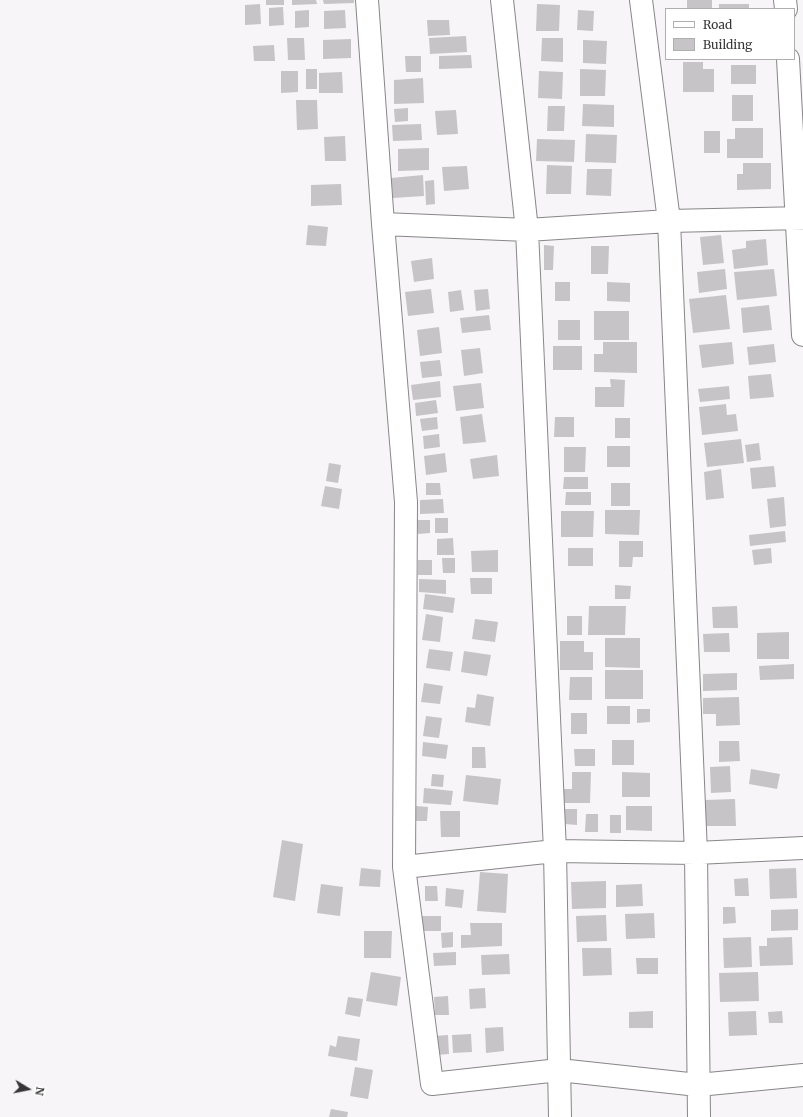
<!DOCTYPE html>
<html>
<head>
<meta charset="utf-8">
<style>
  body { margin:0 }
  #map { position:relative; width:803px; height:1117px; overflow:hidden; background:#f7f5f8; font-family:Merriweather,serif }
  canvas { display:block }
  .legend { position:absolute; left:665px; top:8px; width:130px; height:52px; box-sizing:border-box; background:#fff; border:1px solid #afafaf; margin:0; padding:5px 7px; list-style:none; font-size:12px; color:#373637 }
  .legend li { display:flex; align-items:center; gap:8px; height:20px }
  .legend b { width:20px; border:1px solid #afafaf }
  .north { position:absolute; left:8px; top:1069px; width:40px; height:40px; -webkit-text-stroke:3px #fff; paint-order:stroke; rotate:100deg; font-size:11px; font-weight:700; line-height:16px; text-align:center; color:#373637 }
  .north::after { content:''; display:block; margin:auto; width:14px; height:18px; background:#373637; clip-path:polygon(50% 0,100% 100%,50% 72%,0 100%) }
</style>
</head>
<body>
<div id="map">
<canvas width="803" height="1117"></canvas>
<ul class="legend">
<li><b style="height:5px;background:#fff"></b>Road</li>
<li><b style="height:11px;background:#c6c4c7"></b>Building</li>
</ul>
<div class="north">N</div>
</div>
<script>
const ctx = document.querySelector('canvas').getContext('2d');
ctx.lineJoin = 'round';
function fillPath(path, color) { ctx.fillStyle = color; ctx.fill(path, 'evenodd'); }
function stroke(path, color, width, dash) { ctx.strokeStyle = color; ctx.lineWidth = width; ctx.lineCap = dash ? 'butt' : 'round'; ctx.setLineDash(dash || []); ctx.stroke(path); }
const building = new Path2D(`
  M266 0H284V5H266Z
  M292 0H316L317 4 292 5Z
  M323 0H354V3L324 4Z
  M687 0H712V9H687Z
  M260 4 261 24 245 25V5Z
  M537 4 560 5 559 31H536Z
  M719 4H749V9H719Z
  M283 7 284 25 269 26V8Z
  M309 10V27L295 28V11Z
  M345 10 346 28 324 29V11Z
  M578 10 594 11 593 31 577 30Z
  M427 20H449L450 35 428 36Z
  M466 36 467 52 430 54 429 38Z
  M287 38H304L305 60H288Z
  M542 38H563V62L541 61Z
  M351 39V58L323 59V40Z
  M583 40 607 41 606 64 583 63Z
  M274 45 275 61H254L253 46Z
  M471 55 472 68 439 69V56Z
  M405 56H421V72H406Z
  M683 62H703V69H714V92H683Z
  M731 65H756V84H731Z
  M306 69H317V89H306Z
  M580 69 606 70 605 96H580Z
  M281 71H298V92L281 93Z
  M539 71 563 72 562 99 538 98Z
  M342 72 343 93H319V73Z
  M423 78 424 103 394 104V80Z
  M732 95H753V121H732Z
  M296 100H317L318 129 297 130Z
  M583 104 614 105V127L582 126Z
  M548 106H565L564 131H547Z
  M408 108V121L395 122 394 109Z
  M456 110 458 134 437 135 435 111Z
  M421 124 422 140 393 141 392 125Z
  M735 128H763V158H727V139H735Z
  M704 131H720V153H704Z
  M586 134 617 135 616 163 585 162Z
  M345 136 346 161H325L324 137Z
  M537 139 575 140 574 162 536 161Z
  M429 148V170L398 171V149Z
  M743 163H771V189L737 190V174H743Z
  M547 165 572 166 571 194H546Z
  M467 166 469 189 444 191 442 167Z
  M587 169H612L611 196 586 195Z
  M423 175 424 196 393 198 391 178Z
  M434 180 435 204 426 205 425 181Z
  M341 184 342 205 311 206V185Z
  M308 225 328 227 326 246 306 245Z
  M721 235 724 263 703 265 700 237Z
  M766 239 768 265 734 269 732 250 746 248V241Z
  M544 245 554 246 553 270H544Z
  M591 246H609L608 274H591Z
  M432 258 434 279 414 282 411 261Z
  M725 269 727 289 699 293 697 272Z
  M774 269 777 296 737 300 734 272Z
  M555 282H570V301H555Z
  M607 282 630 283V302L607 301Z
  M431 289 434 313 408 316 405 292Z
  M488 289 490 309 476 311 474 290Z
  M461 290 464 310 450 312 448 292Z
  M726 295 730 329 693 333 689 299Z
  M769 305 772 330 743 333 741 308Z
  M594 311H629V340H594Z
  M489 315 491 330 462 333 460 318Z
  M558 320H580V340H558Z
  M439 327 442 353 420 356 417 330Z
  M603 342H637V373L594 372V354H603Z
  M732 342 734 364 702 368 699 345Z
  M774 344 776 362 749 365 747 347Z
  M553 346H582V370H553Z
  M480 348 483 373 464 376 461 350Z
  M440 360 442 376 422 378 420 362Z
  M771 374 774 397 750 399 748 376Z
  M610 379 625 380 624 407H595V387H611Z
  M440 381 441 397 413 400 411 385Z
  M481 383 484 408 456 411 453 386Z
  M729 386 730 399 700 402 698 389Z
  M436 400 438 413 416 416 415 403Z
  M726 404 727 415 736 414 738 431 702 435 699 407Z
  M482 414 486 442 463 444 460 417Z
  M437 417 438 429 422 431 420 419Z
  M555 417H574V437H554Z
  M615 418H630V438H615Z
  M439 434 440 447 424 449 423 436Z
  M741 439 744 463 707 467 704 443Z
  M759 443 761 460 747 462 745 445Z
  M607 446H630V467H607Z
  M564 447H586L585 472H564Z
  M445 453 447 472 426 475 424 456Z
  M497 455 499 476 473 479 470 459Z
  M329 463 341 465 338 483 326 481Z
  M774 466 776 487 752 489 750 468Z
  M721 469 724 498 706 500 704 472Z
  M564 477H588V489H563Z
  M426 483H440L441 495H426Z
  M611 483H630V506H611Z
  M325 486 342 489 339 509 321 506Z
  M566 492H591V505H565Z
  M784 497 786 526 770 528 767 499Z
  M443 499 444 513 420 514V500Z
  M605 510H640L639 535 605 534Z
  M561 511H594L593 537H561Z
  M435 518H448V533H435Z
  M417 520H430V533L418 534Z
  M785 531 786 542 750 546 749 535Z
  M453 538 454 555H437V539Z
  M619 541H643V557H633L632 567H619Z
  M568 548H593V566H568Z
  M771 548 772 563 754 565 752 550Z
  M498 550V572H472L471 551Z
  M442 558H455V573H443Z
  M418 560H432V575H418Z
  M470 578H492V594H471Z
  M419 579 446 580V594L419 592Z
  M615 585 631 586 630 599H615Z
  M425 594 455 598 453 613 423 609Z
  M589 606H626L625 635H588Z
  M737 606 738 628H713L712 607Z
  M426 614 443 617 440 642 422 640Z
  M567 616H582V635H567Z
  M475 619 498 622 495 642 472 639Z
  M789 632V659H757V633Z
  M729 633 730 652H704L703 634Z
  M605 638H640V668L605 667Z
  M560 641H584V652H593V670H560Z
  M429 649 453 652 450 671 426 668Z
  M464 651 491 655 487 676 461 672Z
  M794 664V679L760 680 759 666Z
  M605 670H643V699H605Z
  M737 673V690L703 691V674Z
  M570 677H592V700H569Z
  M424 683 443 686 440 704 421 702Z
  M477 694 494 697 490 726 465 722 467 707 475 708Z
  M739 697 740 725 716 726V714H703V698Z
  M607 706H630V724H607Z
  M637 709H650V722L637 723Z
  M571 713H587V734H571Z
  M426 716 442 718 439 738 423 736Z
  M612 740H634V765H612Z
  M719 741H739L740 761 719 762Z
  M423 742 448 745 446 759 422 756Z
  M472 747H485L486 768H472Z
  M574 749H595V766H575Z
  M730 766 731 792 711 793 710 767Z
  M751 769 780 774 777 789 749 784Z
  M572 772H591L590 803H564V789H572Z
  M622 772 650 773V797H622Z
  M432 774 444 775 443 787 431 786Z
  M466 775 501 779 498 805 463 801Z
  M424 788 453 791 451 805 423 803Z
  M735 799 736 826H706L705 800Z
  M416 806 428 807 427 821H415Z
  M626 806H652V831L626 830Z
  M565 809H577V825L565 824Z
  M440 811H460V837H441Z
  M586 814H598V832H585Z
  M610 815H621V833H610Z
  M282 840 303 844 295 901 273 897Z
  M361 868 381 870 380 887 359 886Z
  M796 868 797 898 770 899 769 869Z
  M480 872 508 874 506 913 477 911Z
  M748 878 749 896H735L734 879Z
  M606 881V908L572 909 571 882Z
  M321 884 343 887 340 916 317 913Z
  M642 884 643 906 616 907V885Z
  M425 886H437L438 901H425Z
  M446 888 464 890 462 908 445 906Z
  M723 907H735L736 923 723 924Z
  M798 909V930L771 931V910Z
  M654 913 655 938 626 939 625 914Z
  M606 915 607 941 577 942 576 916Z
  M417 916H441V931H418Z
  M470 923H502V946L461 948V935H471Z
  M364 931H392L391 958H364Z
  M453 932V947L442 948 441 933Z
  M751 937 752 967 724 968 723 938Z
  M792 937 793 965 760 966 759 946H767V938Z
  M582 948H611L612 975 583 976Z
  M456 952V965L434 966 433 953Z
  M509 954 510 974 482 975 481 955Z
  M636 958H658V974H637Z
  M371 972 401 977 397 1006 366 1001Z
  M758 972 759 1001 720 1002 719 973Z
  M485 988 486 1008 470 1009 469 989Z
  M448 996 449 1015H435L434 997Z
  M348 997 363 999 360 1017 345 1014Z
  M653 1011V1028H629V1012Z
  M756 1011 757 1035 729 1036 728 1012Z
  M782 1011 783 1023H769L768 1012Z
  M503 1027 504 1051 486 1053 485 1028Z
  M471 1034 472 1052 453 1053 452 1035Z
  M448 1035 449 1054 436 1055 435 1036Z
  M338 1036 360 1039 357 1061 328 1056 330 1045 336 1047Z
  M355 1067 373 1070 368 1099 350 1096Z
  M331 1109 348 1112 347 1117H329Z`);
const street = new Path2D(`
  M367 0 383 224 406 502 404 867 432 1084 559 1070 698 1085 803 1075
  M502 0 527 230 555 851 560 1117
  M641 0 669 221 696 853 699 1117
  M785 0 786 9
  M788 59 803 335
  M383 224 527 230 669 221 803 218
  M404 867 555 851 696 853 803 848`);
fillPath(building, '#c6c4c7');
stroke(street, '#888688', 24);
stroke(street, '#fff', 22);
</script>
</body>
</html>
